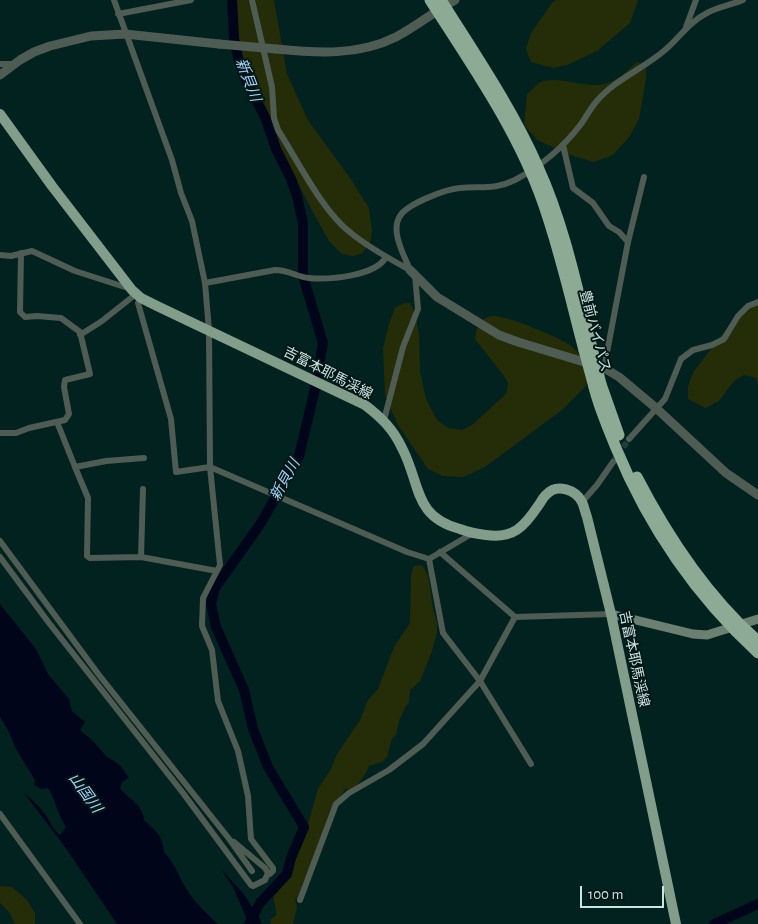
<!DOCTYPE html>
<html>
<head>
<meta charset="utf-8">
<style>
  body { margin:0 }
  #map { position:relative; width:758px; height:924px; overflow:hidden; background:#01221f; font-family:"Alegreya Sans",sans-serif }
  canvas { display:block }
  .scale { position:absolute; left:580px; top:886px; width:84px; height:22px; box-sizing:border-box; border:2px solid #cee4e1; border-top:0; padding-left:6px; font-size:15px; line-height:18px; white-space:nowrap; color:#cee4e1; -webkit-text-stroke:4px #001816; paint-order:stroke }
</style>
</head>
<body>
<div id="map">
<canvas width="758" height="924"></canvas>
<div class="scale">100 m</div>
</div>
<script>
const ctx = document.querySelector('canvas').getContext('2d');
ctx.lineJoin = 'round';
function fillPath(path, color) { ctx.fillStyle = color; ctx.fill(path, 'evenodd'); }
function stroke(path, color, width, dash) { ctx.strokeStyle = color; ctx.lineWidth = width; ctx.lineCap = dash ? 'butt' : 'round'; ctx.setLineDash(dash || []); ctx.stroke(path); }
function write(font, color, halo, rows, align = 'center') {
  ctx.font = font + ' "Alegreya Sans","Noto Sans JP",sans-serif'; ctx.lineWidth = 4; ctx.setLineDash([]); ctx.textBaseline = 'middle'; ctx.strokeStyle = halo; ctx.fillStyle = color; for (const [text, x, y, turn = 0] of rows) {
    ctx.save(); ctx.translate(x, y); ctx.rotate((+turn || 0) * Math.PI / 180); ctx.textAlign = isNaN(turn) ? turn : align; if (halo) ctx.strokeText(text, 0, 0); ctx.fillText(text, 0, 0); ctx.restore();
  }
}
const green = new Path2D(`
  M229 0H274L287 74 308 120 352 181 369 208 372 231 370 244 361 254 353 256 342 254 329 241 315 216 260 109 237 38Z
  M556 0H637L638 1 630 23 597 51 567 65 553 68 531 62 526 49 531 33 552 3Z
  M637 62 646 64V79L639 119 630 136 613 155 594 162 570 155 537 140 524 125 527 94C531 91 535 86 539 83 555 74 585 89 605 84 618 80 627 71 637 62Z
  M404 303H410L416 316 419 334 420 371 426 399 437 420 448 428 462 430 472 425 506 394 508 383 504 376 475 339C476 329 480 318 491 316 505 314 558 337 570 345 578 351 585 361 591 368L586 386 562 410 485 467 463 477 443 476 428 469 398 425 385 396 383 348 389 324 395 308Z
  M758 304V385L756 378 744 375 734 381 719 401 705 408 688 399V386L694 371 737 315Z
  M422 565 428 575 433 609 437 622V633L431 654 420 681 410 690 409 702 405 708 399 721 396 735 392 738 387 757 382 762 369 766C366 774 359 784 352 790L345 789 336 805 330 811 309 877 303 883 299 898 295 899 297 907 293 924H271L270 920 276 915C277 900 264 886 286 880L290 874 292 861 308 824 318 789 331 769 337 754 360 720 368 700 378 689 394 647 410 623 411 575 414 566Z
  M0 886 12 887 27 900 35 913V924H15L9 912 0 903Z`);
const water = new Path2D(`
  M0 604 36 649 48 674 69 699 72 711 85 722 80 730 93 741 106 756 120 765 129 778 122 782 120 788C129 800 143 804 144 820 155 831 163 835 164 852 174 862 177 873 184 885 193 901 205 912 218 924H117L65 847 24 793C31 799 38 805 44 813 50 820 52 829 60 835L66 827C57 814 56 800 48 788L41 789 34 785 35 780 16 749 9 732 0 717Z
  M221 869 243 893 252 907 262 898 264 900 257 913 262 924H249L233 887Z`);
const river = new Path2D(`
  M232 0 234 38 239 62 244 76 265 117 276 149 291 179 297 196 303 224V276L323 343 314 393 299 456 261 523 215 588 211 604 216 627 244 690 253 729 268 767 304 827 291 858 287 874 260 903 249 924
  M714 924 758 904`);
const minorTunnel = new Path2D(`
  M613 462 629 439`);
const minor = new Path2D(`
  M252 0 272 87 274 118 278 130C298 161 322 211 351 233 369 248 390 259 410 270
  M118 14 191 0
  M686 27 696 0
  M0 64H14
  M563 145 573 188 593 203 609 226 619 232 628 242
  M0 255 11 256 32 251 75 271 131 289
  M410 270C404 255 390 231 400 216 407 204 446 189 460 188 481 186 495 190 515 180 541 166 563 148 581 124 586 117 590 109 596 102 614 80 643 69 665 50 680 37 689 22 707 13 718 7 731 5 743 0
  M205 283 275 270C289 270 297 277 309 278 329 280 376 276 386 257
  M141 298 138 303 171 419 176 472 210 467 407 552 429 559 473 533
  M80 335 102 321 136 294
  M604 368 628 242 644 177
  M384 420 403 347 418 309 415 275
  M57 422 75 467 106 461 144 458
  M0 433H16L29 428 65 420 69 414 64 387 65 380 90 374 80 332 61 318 37 316 25 317 20 312 21 253
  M629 439 665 399 681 359 693 350 712 345 724 339 738 316 748 306 758 302
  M75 467 88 498 87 556 90 558 141 557 217 571
  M582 502 597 485 613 462
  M0 541 99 675 230 840 252 871
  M440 552 515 617 611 614
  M0 557 49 623 183 793 251 885 253 886 265 880 268 873 270 874 273 871V868L251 839 248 796 238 751 218 701 212 650 202 626 203 598 220 565 210 467 209 330 205 283 192 221 181 193 172 160 114 0
  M141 557 143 489
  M429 559 443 633 480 681 531 764
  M0 814 80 924
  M234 842 265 868 268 873
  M300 900 336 804 349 793 389 770 423 744 480 681 515 617`);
const tertiary = new Path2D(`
  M276 49C317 53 358 56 396 37 417 26 435 11 455 0
  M0 75 20 60 34 52 50 46 91 36 125 34 219 44
  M410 270 437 297 499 335 518 342 604 368 619 377 656 408 726 473 758 495`);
const secondary = new Path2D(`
  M611 614 693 634 707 635 758 619`);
const primary = new Path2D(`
  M0 114 52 186 132 290 141 298 157 306 365 405C382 418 393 429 402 448 421 484 413 517 460 529 468 532 477 534 486 535 513 539 524 527 538 506 541 502 543 497 547 494 557 483 576 490 582 502 584 506 585 512 587 517L611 614 676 924`);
const trunk = new Path2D(`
  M430 0C471 64 518 131 543 203 560 251 571 301 584 350
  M441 0C475 54 512 108 538 167 564 224 577 287 592 348
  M601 384 619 435
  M594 387C599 408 608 428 616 448 648 525 696 596 758 653
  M637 477C668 537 707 596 758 641`);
const tertiaryBridge = new Path2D(`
  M219 44 276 49`);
const trunkBridge = new Path2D(`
  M592 348 601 384
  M584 350 594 387`);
const streetNames = [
  ["豊前バイパス",595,331,75],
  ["吉富本耶馬渓線",328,373,27],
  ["吉富本耶馬渓線",634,659,78]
];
const waterNames = [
  ["新貝川",248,80,69],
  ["新貝川",285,480,-61],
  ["山国川",85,793,54]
];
fillPath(green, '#242d08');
fillPath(water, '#000519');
stroke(river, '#000519', 10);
stroke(minorTunnel, '#203f3c', 6, [6, 3]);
stroke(minor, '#4f5c53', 6);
stroke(tertiary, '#4f5c53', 9);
stroke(secondary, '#6c8072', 9);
stroke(primary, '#829d8a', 10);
stroke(trunk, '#8caa94', 11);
stroke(tertiaryBridge, '#4f5c53', 9);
stroke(trunkBridge, '#8caa94', 11);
write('14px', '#cee4e1', '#001816', streetNames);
write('italic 15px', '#a8cff9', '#001816', waterNames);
</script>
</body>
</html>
